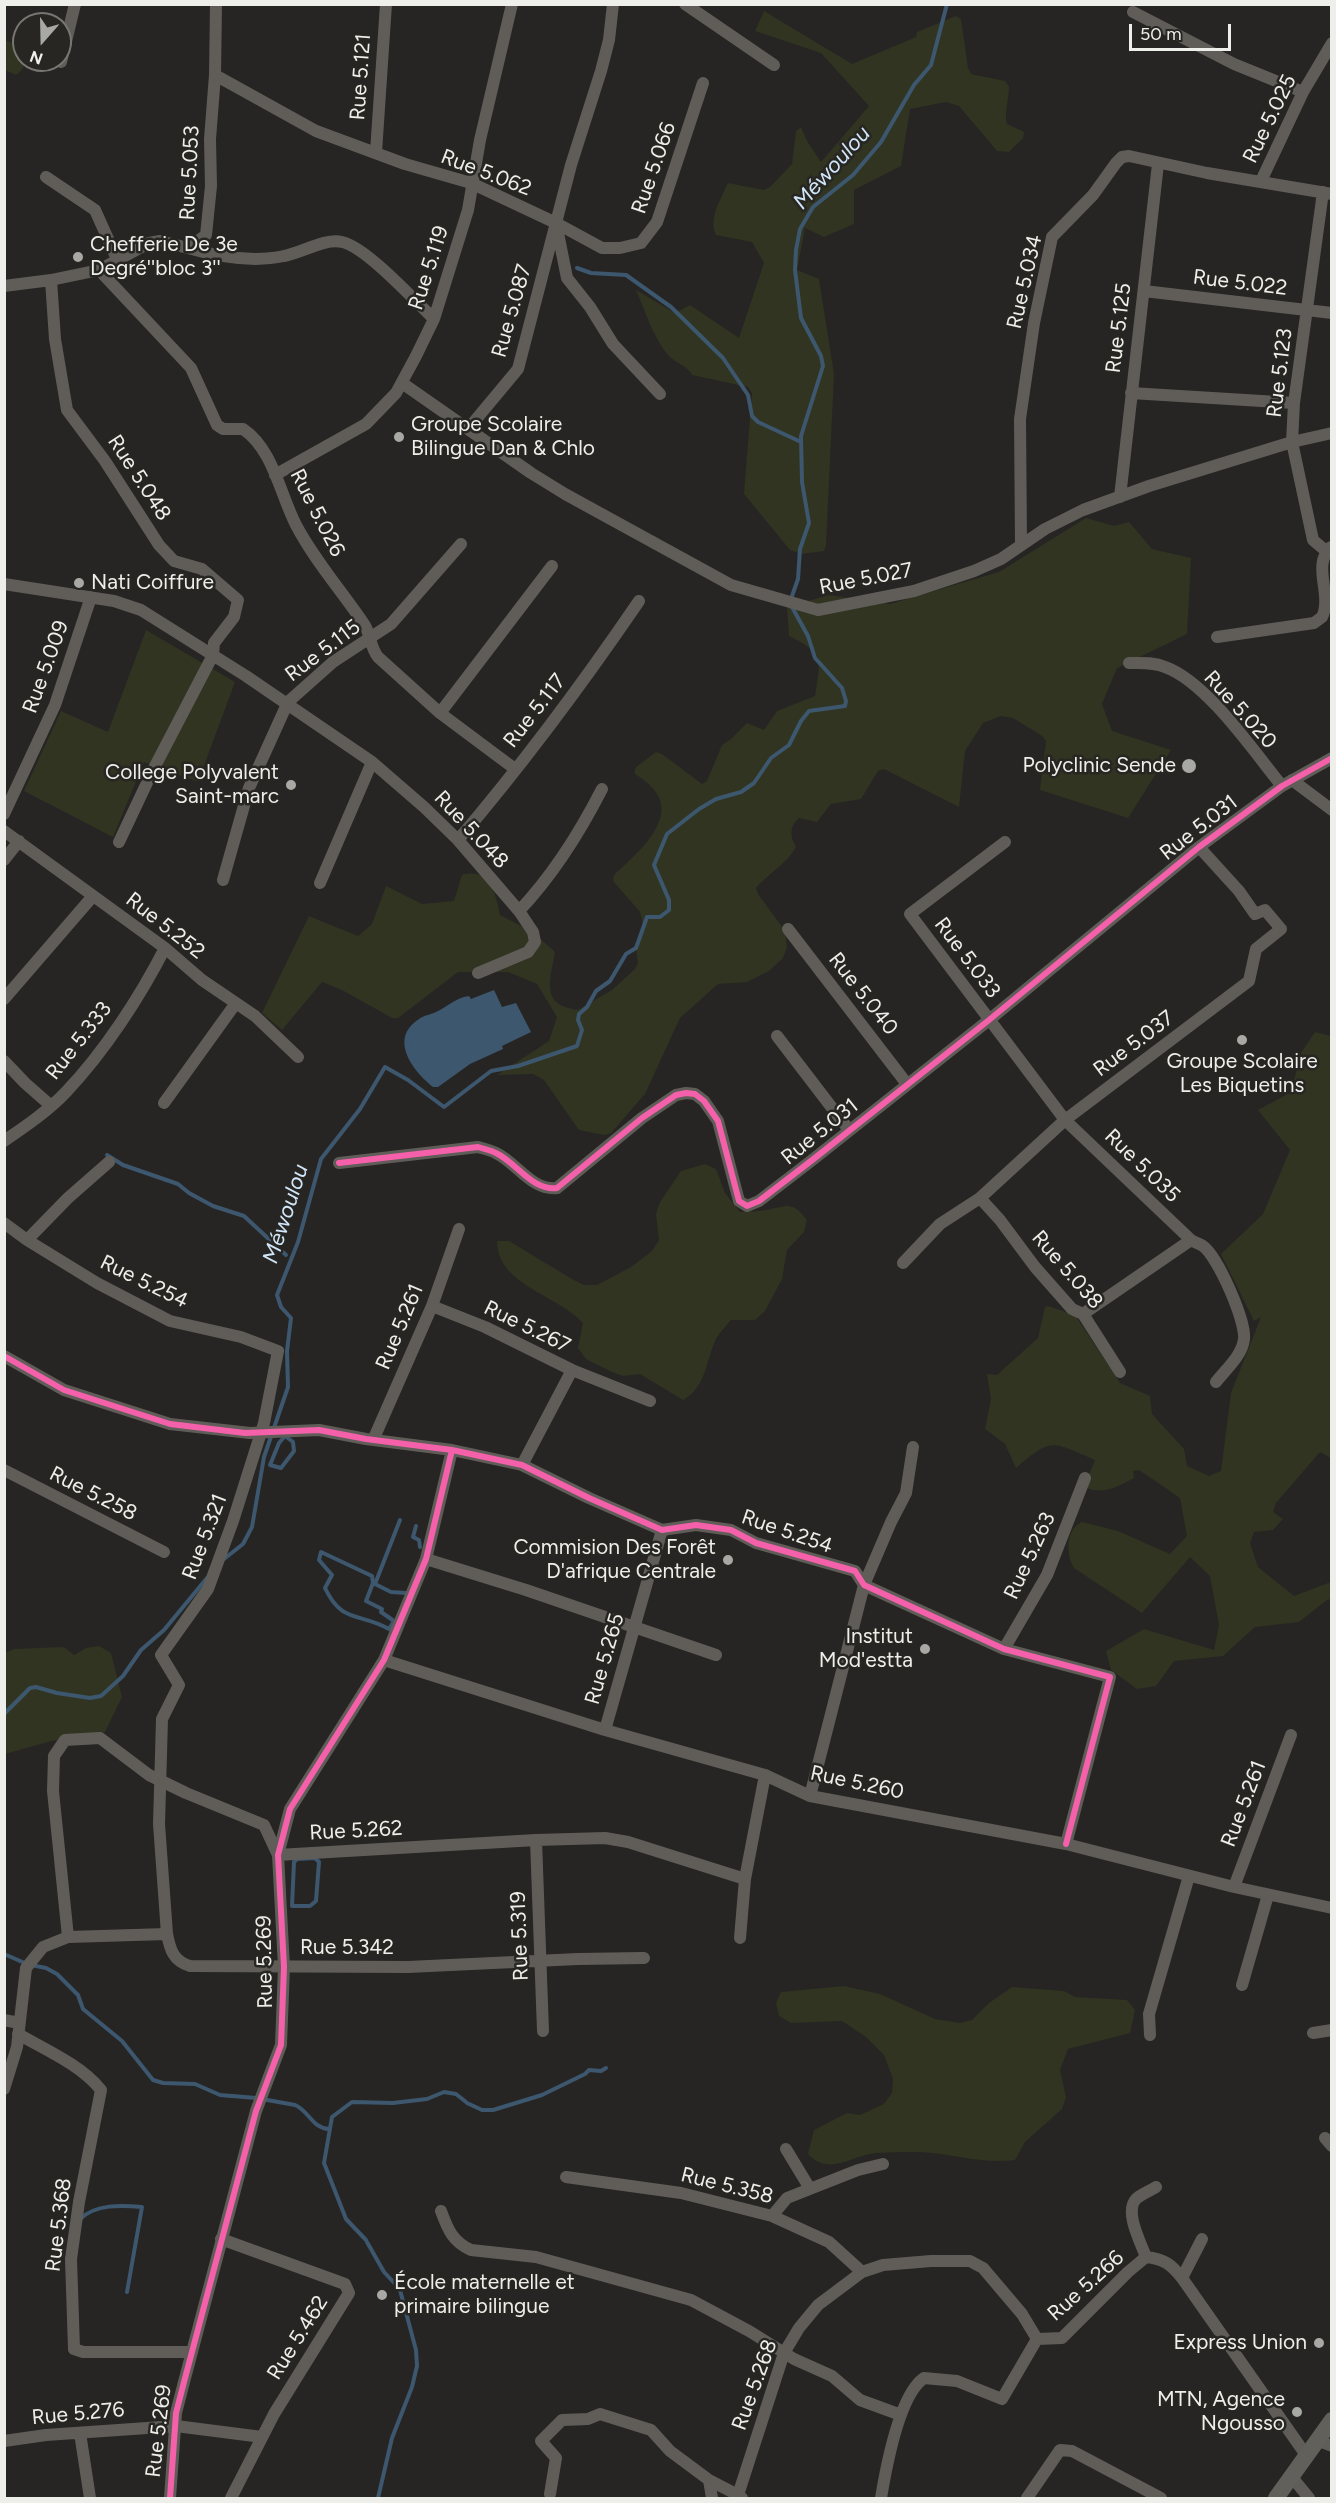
<!DOCTYPE html>
<html>
<head>
<meta charset="utf-8">
<style>
  body { margin:0 }
  #map { position:relative; width:1336px; height:2503px; overflow:hidden; background:#262523; font-family:Figtree,sans-serif }
  canvas { display:block }
  .frame { position:absolute; inset:0; border:6px solid #eeeeeb; pointer-events:none }
  .north { position:absolute; left:12px; top:12px; width:60px; height:60px; box-sizing:border-box; background:#272622; border:2px solid #777672; border-radius:50%; rotate:200deg; font-size:16px; font-weight:700; line-height:24px; text-align:center; color:#eeeeeb }
  .north::after { content:''; display:block; margin:auto; width:21px; height:27px; background:#a8a8a5; clip-path:polygon(50% 0,100% 100%,50% 72%,0 100%) }
  .scale { position:absolute; left:1129px; top:24px; width:102px; height:27px; box-sizing:border-box; border:3px solid #eeeeeb; border-top:0; padding-left:8px; font-size:18px; line-height:21px; white-space:nowrap; color:#eeeeeb; -webkit-text-stroke:4px #272622; paint-order:stroke }
</style>
</head>
<body>
<div id="map">
<canvas width="1336" height="2503"></canvas>
<div class="frame"></div>
<div class="north">N</div>
<div class="scale">50 m</div>
</div>
<script>
const ctx = document.querySelector('canvas').getContext('2d');
ctx.lineJoin = 'round';
function fillPath(path, color) { ctx.fillStyle = color; ctx.fill(path, 'evenodd'); }
function stroke(path, color, width, dash) { ctx.strokeStyle = color; ctx.lineWidth = width; ctx.lineCap = dash ? 'butt' : 'round'; ctx.setLineDash(dash || []); ctx.stroke(path); }
function write(font, color, halo, rows, align = 'center') {
  ctx.font = font + ' Figtree,sans-serif'; ctx.lineWidth = 5; ctx.setLineDash([]); ctx.textBaseline = 'middle'; ctx.strokeStyle = halo; ctx.fillStyle = color; for (const [text, x, y, turn = 0] of rows) {
    ctx.save(); ctx.translate(x, y); ctx.rotate((+turn || 0) * Math.PI / 180); ctx.textAlign = isNaN(turn) ? turn : align; if (halo) ctx.strokeText(text, 0, 0); ctx.fillText(text, 0, 0); ctx.restore();
  }
}
const green = new Path2D(`
  M764 11 852 64 916 37 917 32 956 16 961 19 968 68 971 74 1005 81 1009 86C1009 97 1004 116 1007 124L1024 132 1023 138 1009 152 997 151 959 106 946 102 910 109 901 166 854 190V224L824 237 805 228 797 270 819 279 834 374 826 545 824 551 801 554 790 550 744 494 752 393 748 387 692 375C687 365 674 363 667 354 653 336 645 311 636 290L675 313 690 305 739 338 764 263 752 242 716 235C708 218 721 199 728 183L764 190 770 187 792 164 796 131 801 127 807 141 821 162 869 106 821 53 755 31Z
  M4 39C19 46 36 61 16 75L5 70Z
  M1086 518 1114 526 1129 522 1152 549 1191 558 1187 634 1117 668 1102 704 1112 731 1171 750 1128 818 1040 790 1046 741 1042 736 1013 718 1001 716 983 723 965 751 959 807 884 769 878 771 861 799 831 804 817 822 799 818C790 825 789 837 796 846 791 860 767 875 756 888L758 894 785 931 787 947 783 958 769 971 747 982 718 984 680 1018 645 1094 611 1133 604 1135 579 1130 544 1080 533 1074 497 1075 549 1041 557 1017 537 984 508 972H458L398 1018H392L342 990 322 982 282 1030 262 1013 309 916 358 936 372 924 386 886 422 904 454 901 462 875C490 867 496 895 500 915L533 932 555 952C550 981 540 1005 578 1010L612 990 635 969 638 963 636 948 643 924 640 912 613 881 614 875C633 857 678 821 655 791 650 784 641 778 634 773L636 767 656 752 662 754 702 784 707 781 722 745 731 739 747 723 764 730 777 711 815 696C821 659 824 653 789 636L787 607 829 595 890 604 999 572Z
  M146 630 235 682 198 782 144 762 113 837 24 791 61 711 108 732Z
  M1315 1032 1331 1036V1458L1320 1452 1276 1503 1273 1512 1283 1519 1273 1530 1254 1532 1250 1543 1258 1567 1294 1596 1331 1582V1599L1327 1600 1299 1622 1255 1627 1223 1656 1174 1661 1156 1686 1137 1689 1111 1670 1106 1651 1144 1629 1214 1650 1219 1625 1210 1576 1190 1557 1142 1613 1074 1568C1066 1555 1065 1529 1082 1522L1118 1531 1170 1554 1187 1536 1180 1498 1139 1470 1133 1471 1134 1478C1119 1486 1104 1495 1087 1488L1086 1482 1095 1460C1052 1442 1053 1436 1016 1468L1005 1444 985 1429 991 1399 987 1374 997 1375 1038 1338 1045 1307 1048 1306 1075 1315 1120 1383 1150 1396 1152 1414 1184 1449 1187 1466 1209 1476 1221 1471 1231 1393 1261 1317 1254 1321 1221 1254 1263 1214 1290 1150 1258 1110 1291 1092 1301 1053Z
  M705 1164 716 1169 725 1193 740 1212C748 1211 757 1212 765 1210 787 1207 791 1199 807 1220L804 1232 787 1250 782 1279 765 1311 755 1320H731C726 1326 720 1332 716 1339 706 1360 706 1388 683 1400L640 1374 623 1376 612 1372 586 1359 578 1348 583 1323C558 1295 497 1285 497 1241H509L572 1279 584 1285H597L631 1267 652 1251 659 1240 656 1214 660 1202 681 1171Z
  M99 1646 111 1653 122 1697 105 1732 51 1741 5 1754V1653L14 1649 64 1647 74 1655 86 1648Z
  M844 1986 880 1994 935 2019 960 2023 972 2020 989 2003 1012 1987 1064 1991 1075 1997 1127 2000 1135 2010 1130 2033 1068 2049 1060 2070 1066 2097 1062 2109 1025 2142 1015 2160C986 2163 969 2158 941 2154 920 2151 898 2152 877 2153 851 2155 830 2177 808 2154L814 2130 847 2113 860 2115 884 2104 892 2093 893 2079 884 2055 866 2037 842 2021 791 2023 779 2016 776 2003 781 1992Z`);
const water = new Path2D(`
  M494 990 502 1007 516 1003 531 1032 502 1046 503 1049 470 1064 438 1087H433C413 1071 388 1039 419 1019 424 1015 430 1015 436 1012 447 1007 457 997 469 996L471 999Z`);
const stream = new Path2D(`
  M577 268 591 273 626 275 671 307 723 358 748 395 752 416 758 422 801 442
  M791 599 798 579 800 549 809 523 802 482 801 436 823 366 821 356 801 318 795 270 796 250 800 229 813 207 853 175 881 142 914 85 931 65 947 4
  M107 1155 123 1165 178 1184 189 1193 213 1206 244 1216 286 1255
  M285 1436 293 1442 294 1451 281 1468 270 1465 279 1443Z
  M400 1520 375 1584 391 1592 406 1593
  M416 1526 413 1537 419 1540 420 1547
  M321 1552 372 1576 373 1583 366 1601 382 1609 381 1612 394 1621 389 1629C359 1612 342 1624 325 1588L332 1575 319 1560Z
  M224 1559 243 1544 252 1527 264 1457 288 1387 287 1351 291 1318 281 1307 277 1295 298 1242 321 1159 360 1109 385 1067 408 1080 444 1107 491 1071 518 1066 577 1046 582 1030 578 1020 579 1014 587 1007 596 991 610 981 626 954 636 948 647 917H660L669 910V900L654 865 667 834 699 809 716 799 741 792 754 783 771 758 789 745 801 721 809 711 845 706 846 701 842 688 815 658 808 636 792 607
  M4 1714 30 1688 36 1687 57 1693 90 1698 101 1696 123 1676 141 1650 164 1630 207 1578
  M315 1858 319 1862 316 1901 310 1906H292L294 1862 297 1859Z
  M4 1954 27 1964
  M31 1965 46 1968 57 1974 78 1995 83 2009 122 2041 153 2080 163 2083 195 2084 220 2095 256 2098 295 2105C309 2111 312 2128 329 2129
  M467 2103 482 2110H493L542 2095 585 2074 589 2070 601 2071 606 2068
  M80 2219C96 2204 121 2205 142 2207L127 2292
  M366 2240 346 2219 324 2163 332 2117 352 2102 393 2103 427 2099 444 2092 456 2094 466 2102
  M367 2242 384 2272 399 2288
  M378 2498 392 2438 412 2387 417 2366 416 2350 400 2290`);
const minor = new Path2D(`
  M685 4 774 65
  M1133 12 1234 64 1303 92
  M61 62 75 4
  M215 75 316 131 405 164 471 183 556 223 567 278 590 307 613 344 660 394
  M376 152 386 4
  M46 177 95 210 117 259
  M1261 181 1303 92 1332 43
  M1323 192 1294 403 1292 442 1313 540 1326 551
  M556 223 602 248H620L641 243 657 222 703 83
  M188 248C219 257 252 263 284 256 302 253 324 238 342 242 366 247 414 300 434 319
  M99 270 191 368 217 425 223 429H243C273 449 280 494 296 525 315 561 341 590 364 624 371 635 370 647 378 657L440 713 515 769
  M51 280 55 339 67 410 105 461 159 545 174 561 202 569 238 600 234 617 214 643 213 655 153 770 119 842
  M4 286 51 280 99 270 149 243 160 241 188 248 206 235 211 186 210 139 215 75 216 4
  M1144 291 1332 313
  M402 383 531 473 565 494 731 585 818 610 914 591 974 571 1001 559 1045 529 1083 510 1149 486 1292 442 1332 433
  M1131 393 1294 403
  M468 429 518 369 571 165 601 71 609 40 613 4
  M275 475 366 424 396 393 416 356 434 319 468 210 480 140 512 4
  M1120 497 1158 164
  M1021 545 1020 419 1034 323 1052 237 1093 195 1116 163 1122 157 1129 156 1207 173 1332 194
  M4 584 114 601 141 610 246 676 372 762 424 807 458 840 519 911C554 874 579 834 602 789
  M1217 637 1314 623 1322 617C1333 595 1311 565 1331 547
  M1129 663C1141 663 1154 662 1165 667 1207 682 1254 752 1282 786
  M440 713 552 566
  M1292 780 1332 810
  M4 814 55 705 91 597
  M4 831 165 948 202 980 255 1016 298 1057
  M458 840C523 764 583 683 639 601
  M1005 842 910 914 1065 1120 1191 1240 1083 1314
  M4 860 19 841
  M223 880 249 788 288 702 333 662 391 624 461 544
  M320 883 372 762
  M788 929 907 1084
  M478 973 528 952 535 942 533 932 519 911
  M4 999 93 896
  M777 1036 849 1130
  M4 1061 25 1083 50 1105
  M164 1103 236 1003
  M4 1141C26 1126 48 1111 66 1092 104 1052 140 997 165 948
  M339 1163 478 1147C484 1149 491 1150 496 1153 517 1163 532 1191 557 1188L642 1118 676 1095 686 1093 695 1094 704 1101 718 1121 739 1201 747 1206 759 1201 811 1161 989 1020 1199 847 1282 786 1332 758
  M980 1198 1000 1220 1035 1267 1072 1309 1083 1314 1120 1372
  M4 1223 27 1240 97 1283 170 1321 241 1337 278 1351 264 1423 233 1521 208 1589 161 1655 179 1685 162 1719 159 1824 167 1934
  M27 1240 68 1198 109 1162
  M1191 1240C1194 1242 1200 1244 1203 1246 1218 1257 1246 1321 1244 1339 1242 1356 1226 1369 1216 1382
  M903 1263 940 1224 980 1198 1065 1120 1249 981 1256 949 1281 929 1265 910 1255 914 1239 891 1199 847
  M432 1306 485 1327 572 1370 522 1465
  M4 1356 64 1390 170 1424 250 1433
  M572 1370 650 1401
  M272 1432 319 1430 366 1439 452 1450 522 1465 589 1498 662 1530 696 1525 731 1530 756 1543 855 1571 864 1585 1004 1649 1110 1677 1066 1844
  M374 1438 432 1306 459 1229
  M4 1470 164 1552
  M426 1559 526 1590 716 1655
  M1004 1649 1047 1575 1085 1478
  M384 1660 605 1730 765 1775 810 1796 1066 1844 1234 1887 1332 1908
  M605 1730 662 1530
  M810 1796 864 1585 891 1522 906 1493 913 1447
  M536 1840 543 2031
  M1234 1887 1291 1735
  M68 1937 53 1791 54 1756 65 1740 100 1738 149 1775 186 1793 264 1825 278 1855 536 1840 605 1838 628 1842 745 1879 765 1775
  M740 1938 745 1879
  M1242 1985 1268 1895
  M4 2020 19 2023
  M1313 2033 1332 2030
  M18 2034C46 2050 81 2065 101 2090L79 2202 71 2259 74 2349 83 2352H191
  M1150 2035 1149 2014 1189 1876
  M4 2089 17 2047 26 1968 43 1947 68 1937 167 1934C170 1949 173 1961 190 1966L408 1967 578 1959 644 1958
  M1325 2138 1332 2146
  M786 2149 809 2187
  M566 2177 681 2193 772 2216 829 2242 862 2272
  M441 2211C448 2230 453 2242 471 2250L536 2257 691 2300 749 2331 794 2359 832 2376 860 2400 901 2415
  M772 2216 787 2198 858 2170 883 2164
  M221 2239 345 2284 349 2293 274 2414 231 2498
  M1146 2257C1141 2243 1124 2212 1136 2199 1141 2194 1150 2191 1156 2187
  M1182 2278 1202 2239
  M80 2433 90 2498
  M1316 2440 1332 2446
  M4 2441 46 2435 176 2426 262 2437
  M1291 2476 1309 2498
  M709 2480 712 2498
  M550 2494 556 2458 541 2441 562 2420 588 2419 600 2414 651 2430 670 2451 709 2480 738 2495
  M170 2498 176 2413 184 2382 256 2111 281 2045 284 1967 278 1855 290 1809 384 1660 426 1559 452 1450
  M742 2498 738 2495 784 2353 799 2328 818 2305 862 2272 883 2265 931 2261H970L983 2268 1022 2314 1037 2339
  M881 2498C886 2468 899 2395 924 2378L957 2381 1002 2399 1037 2339 1062 2338 1128 2272 1146 2257C1164 2259 1171 2264 1182 2278L1306 2455
  M1027 2498 1060 2450 1072 2451 1161 2498`);
const secondary = new Path2D(`
  M1276 2498 1332 2420`);
const minorBridge = new Path2D(`
  M250 1433 272 1432`);
const cycleway = new Path2D(`
  M339 1163 478 1147C484 1149 491 1150 496 1153 517 1163 532 1191 557 1188L642 1118 676 1095 686 1093 695 1094 704 1101 718 1121 739 1201 747 1206 759 1201 811 1161 989 1020 1199 847 1282 786 1332 758
  M4 1356 64 1390 170 1424 245 1433 319 1430 366 1439 452 1450 522 1465 589 1498 662 1530 696 1525 731 1530 756 1543 855 1571 864 1585 1004 1649 1110 1677 1066 1844
  M170 2498 176 2413 184 2382 256 2111 281 2045 284 1967 278 1855 290 1809 384 1660 426 1559 452 1450`);
const markers = [
  [78,257,6,"#a8a8a5"],
  [399,437,6,"#a8a8a5"],
  [79,583,6,"#a8a8a5"],
  [1189,766,8,"#a8a8a5"],
  [291,785,6,"#a8a8a5"],
  [1242,1040,6,"#a8a8a5"],
  [728,1560,6,"#a8a8a5"],
  [925,1649,6,"#a8a8a5"],
  [382,2295,6,"#a8a8a5"],
  [1319,2343,6,"#a8a8a5"],
  [1297,2412,6,"#a8a8a5"]
];
const streetNames = [
  ["Rue 5.121",361,77,-86],
  ["Rue 5.025",1270,119,-64],
  ["Rue 5.066",654,168,-71],
  ["Rue 5.053",190,173,-87],
  ["Rue 5.062",486,173,21],
  ["Rue 5.119",429,268,-72],
  ["Rue 5.034",1025,282,-77],
  ["Rue 5.022",1240,283,7],
  ["Rue 5.087",512,311,-74],
  ["Rue 5.125",1119,328,-83],
  ["Rue 5.123",1280,373,-83],
  ["Rue 5.048",139,478,57],
  ["Rue 5.026",317,513,63],
  ["Rue 5.027",866,579,-11],
  ["Rue 5.115",323,651,-37],
  ["Rue 5.009",46,667,-70],
  ["Rue 5.020",1240,710,48],
  ["Rue 5.117",535,711,-52],
  ["Rue 5.031",1199,828,-38],
  ["Rue 5.048",471,830,47],
  ["Rue 5.252",165,926,38],
  ["Rue 5.033",967,958,53],
  ["Rue 5.040",863,994,52],
  ["Rue 5.333",79,1041,-52],
  ["Rue 5.037",1134,1044,-37],
  ["Rue 5.031",820,1132,-39],
  ["Rue 5.035",1142,1166,44],
  ["Rue 5.038",1067,1270,49],
  ["Rue 5.254",144,1282,26],
  ["Rue 5.261",400,1327,-67],
  ["Rue 5.267",527,1327,26],
  ["Rue 5.258",93,1494,27],
  ["Rue 5.254",787,1532,19],
  ["Rue 5.321",205,1537,-69],
  ["Rue 5.263",1030,1556,-65],
  ["Rue 5.265",605,1659,-74],
  ["Rue 5.260",857,1783,12],
  ["Rue 5.261",1244,1804,-69],
  ["Rue 5.262",356,1831,-3],
  ["Rue 5.319",520,1936,-92],
  ["Rue 5.342",347,1948],
  ["Rue 5.269",265,1962,-91],
  ["Rue 5.358",727,2186,14],
  ["Rue 5.368",59,2225,-83],
  ["Rue 5.266",1086,2286,-42],
  ["Rue 5.462",298,2338,-58],
  ["Rue 5.268",755,2385,-70],
  ["Rue 5.276",78,2414,-5],
  ["Rue 5.269",159,2431,-83]
];
const poiNames = [
  ["Chefferie De 3e",90,245,"left"],
  ["Degré''bloc 3''",90,269,"left"],
  ["Groupe Scolaire",411,425,"left"],
  ["Bilingue Dan & Chlo",411,449,"left"],
  ["Nati Coiffure",91,583,"left"],
  ["Polyclinic Sende",1176,766],
  ["College Polyvalent",279,773],
  ["Saint-marc",279,797],
  ["Groupe Scolaire",1242,1062,"center"],
  ["Les Biquetins",1242,1086,"center"],
  ["Commision Des Forêt",716,1548],
  ["D'afrique Centrale",716,1572],
  ["Institut",913,1637],
  ["Mod'estta",913,1661],
  ["École maternelle et",394,2283,"left"],
  ["primaire bilingue",394,2307,"left"],
  ["Express Union",1307,2343],
  ["MTN, Agence",1285,2400],
  ["Ngousso",1285,2424]
];
const waterNames = [
  ["Méwoulou",832,168,-48],
  ["Méwoulou",286,1214,-72]
];
fillPath(green, '#303421');
fillPath(water, '#3d576f');
stroke(stream, '#3d576f', 4);
stroke(minor, '#605d59', 12);
stroke(secondary, '#62605a', 16);
stroke(minorBridge, '#605d59', 12);
stroke(cycleway, '#f560ab', 6);
for (const [x, y, r, color] of markers) { const dot = new Path2D(); dot.arc(x, y, r, 0, 2 * Math.PI); ctx.fillStyle = color; ctx.fill(dot); stroke(dot, '#272622', 2); }
write('21px', '#eeeeeb', '#272622', streetNames);
write('21px', '#eeeeeb', '#272622', poiNames, 'right');
write('italic 22px', '#d1e6f9', '#272622', waterNames);
</script>
</body>
</html>
